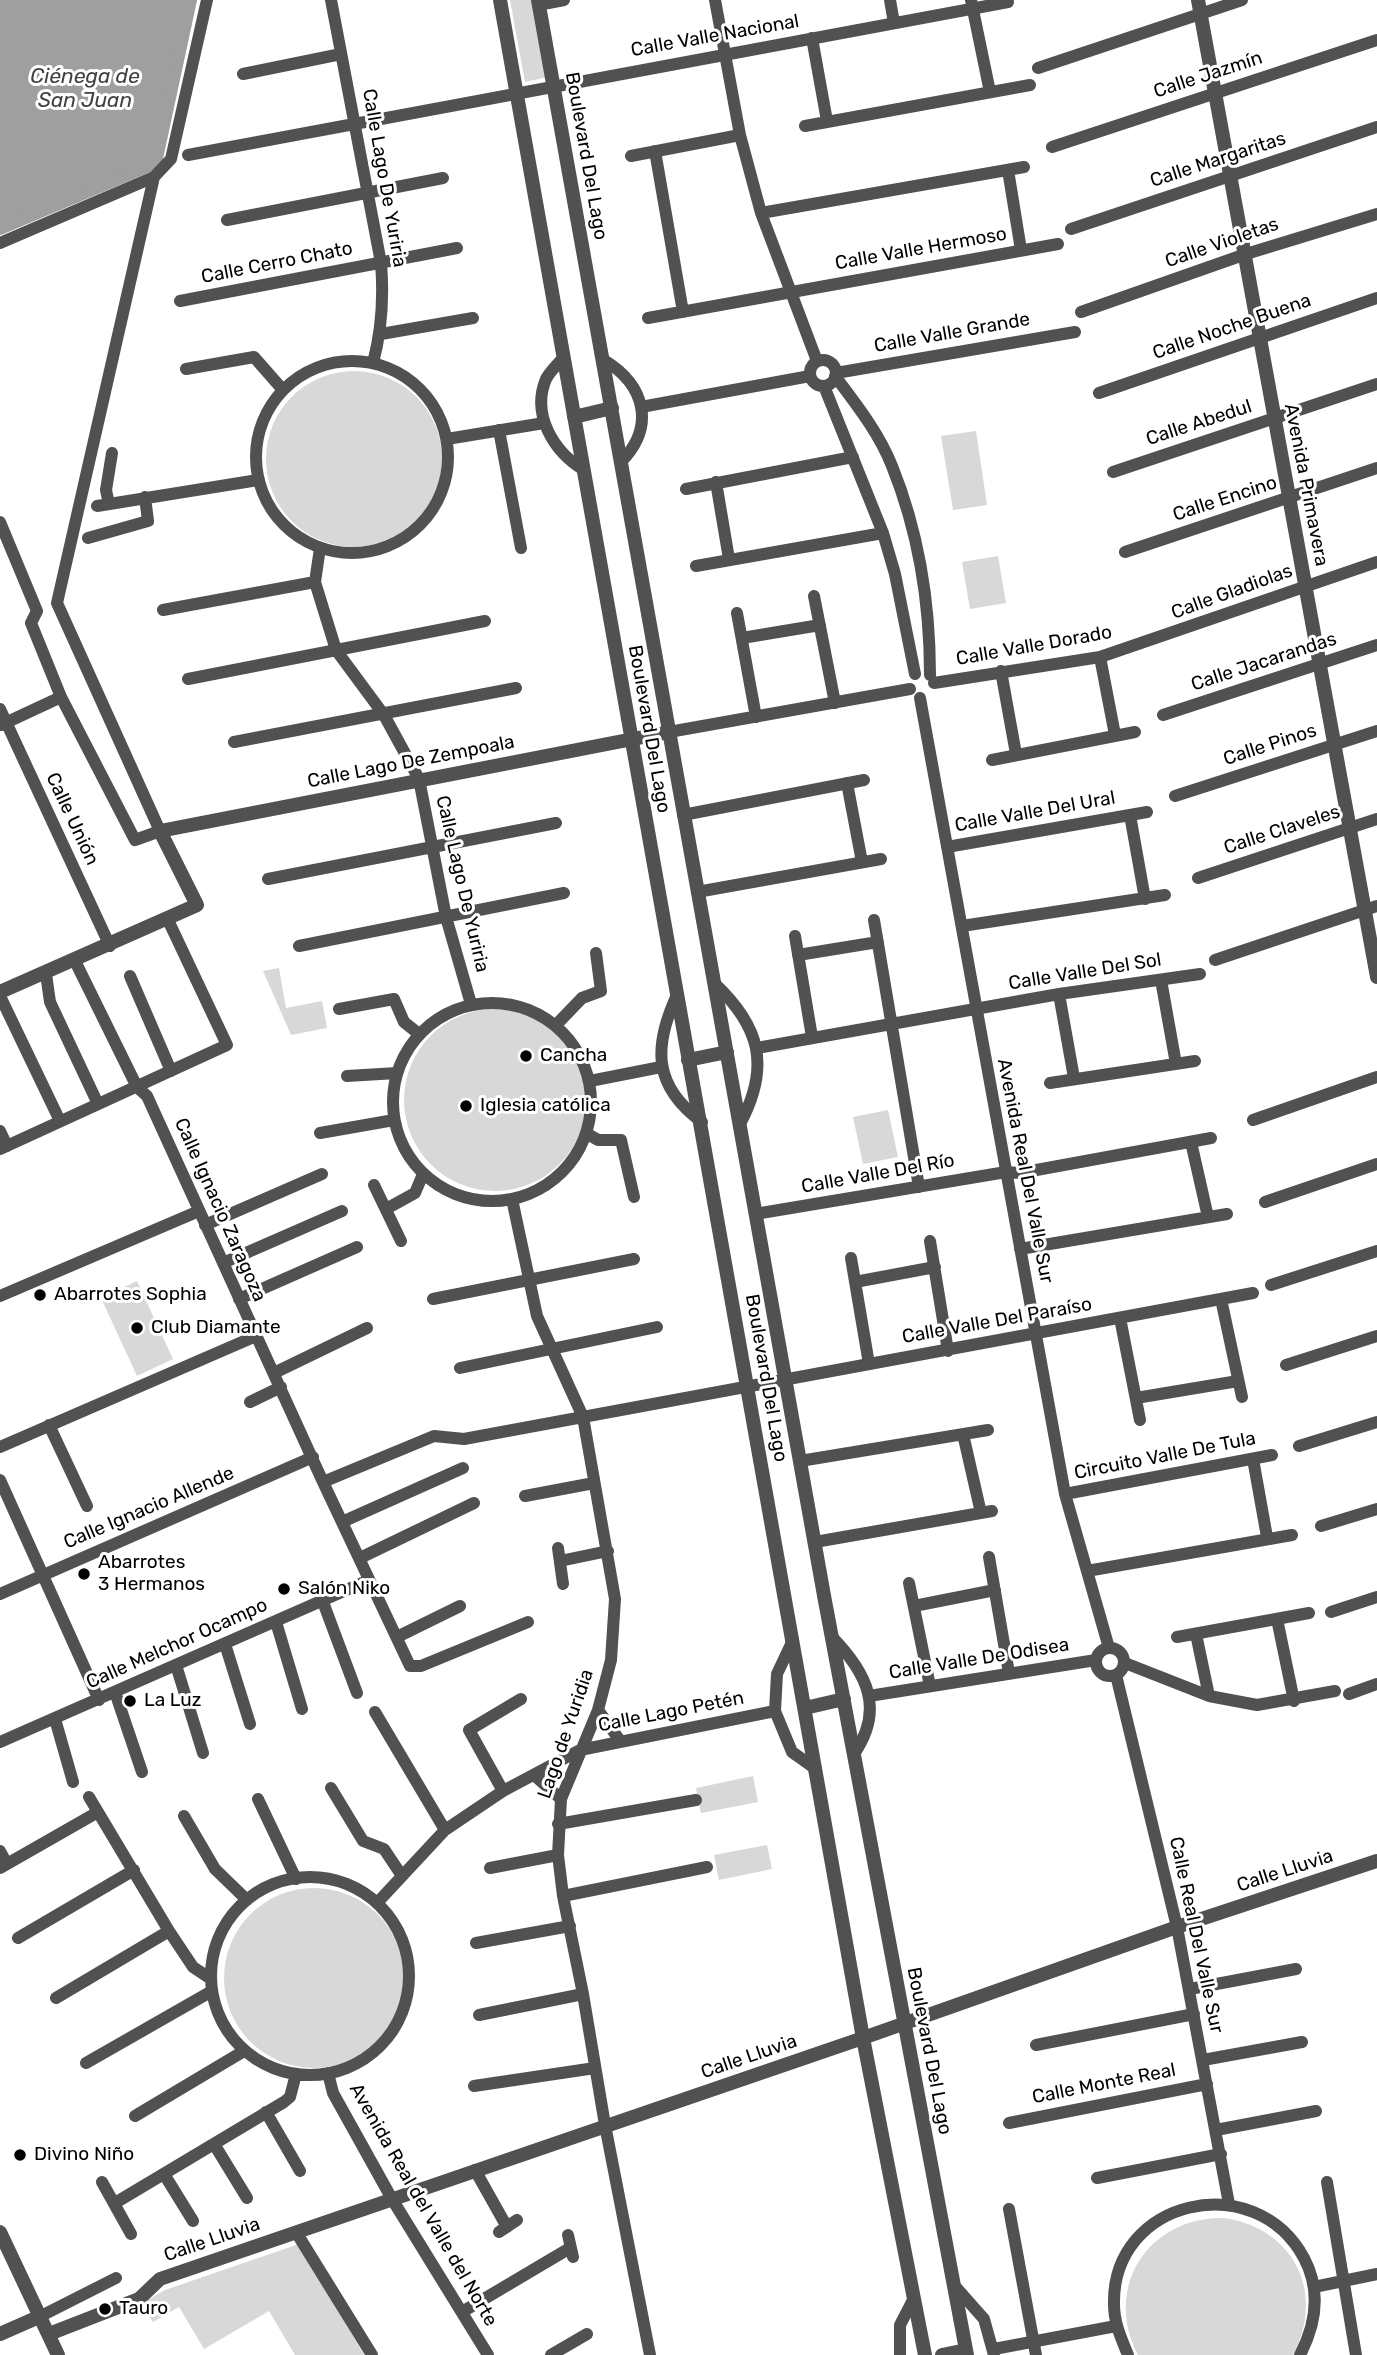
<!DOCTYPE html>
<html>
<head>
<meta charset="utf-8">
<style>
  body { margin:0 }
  canvas { display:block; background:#fff }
</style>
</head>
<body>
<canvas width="1377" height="2355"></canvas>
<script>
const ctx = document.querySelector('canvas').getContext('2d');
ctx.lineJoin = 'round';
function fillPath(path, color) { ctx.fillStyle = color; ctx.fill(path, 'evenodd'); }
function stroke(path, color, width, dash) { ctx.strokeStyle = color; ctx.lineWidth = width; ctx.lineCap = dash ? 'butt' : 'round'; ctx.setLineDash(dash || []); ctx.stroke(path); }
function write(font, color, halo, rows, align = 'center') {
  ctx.font = font + ' Rubik,sans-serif'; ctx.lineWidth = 6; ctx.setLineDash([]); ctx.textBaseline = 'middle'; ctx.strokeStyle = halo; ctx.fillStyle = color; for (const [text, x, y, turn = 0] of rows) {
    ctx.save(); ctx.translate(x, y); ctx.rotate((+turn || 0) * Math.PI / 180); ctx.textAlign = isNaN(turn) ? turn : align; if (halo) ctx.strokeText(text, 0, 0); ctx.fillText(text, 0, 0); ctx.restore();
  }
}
const green = new Path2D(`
  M510 0H534L548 77 525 82Z
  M266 459a88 88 0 1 1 176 0a88 88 0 1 1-176 0Z
  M976 431 987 505 953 510 941 436Z
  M998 556 1006 603 970 609 962 562Z
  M279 968 286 1008 322 1001 327 1028 291 1035 263 971Z
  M404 1100a91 91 0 1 1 182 0a91 91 0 1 1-182 0Z
  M888 1110 898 1157 863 1164 853 1117Z
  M137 1281 173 1359 137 1376 101 1298Z
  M753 1776 758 1802 701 1813 696 1788Z
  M767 1845 772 1869 719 1880 714 1855Z
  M224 1978a90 90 0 1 1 180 0a90 90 0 1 1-180 0Z
  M1224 2218C1294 2228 1326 2293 1293 2355H1138C1103 2287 1148 2217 1224 2218Z
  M299 2244 364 2355H295L269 2311 204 2349 179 2307 153 2322 142 2303 165 2290Z`);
const water = new Path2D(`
  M0 0H191L156 163 0 227Z`);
const canal = new Path2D(`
  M0 229 156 163 191 0`);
const minor = new Path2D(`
  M331 0 381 263C384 299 382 329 373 363
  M715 0 740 135 761 213 817 361
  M890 0 894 23
  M971 0 990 92
  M538 5 564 0
  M812 38 827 121
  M1038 68 1242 0
  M243 74 341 54
  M805 126 1030 85
  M1052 147 1377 40
  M655 151 683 312
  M188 155 1008 2
  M631 156 740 135
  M1008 170 1021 250
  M761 213 1024 167
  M227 220 443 178
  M1071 229 1377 127
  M0 243 154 177
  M180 301 457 248
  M1081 312 1246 254 1377 214
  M648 318 1058 244
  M381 334 473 318
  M564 357C558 364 550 371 546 379 531 415 554 452 584 470
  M810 373a13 13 0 1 1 26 0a13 13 0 1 1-26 0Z
  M604 360C645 385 656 426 621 462
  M256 457a96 96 0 1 1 192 0a96 96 0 1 1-192 0Z
  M186 369 254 357 283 390
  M836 373 1075 332
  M835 376C856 404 879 433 892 466 919 533 930 603 930 675
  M824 386 883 533 895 574 915 674
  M1099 393 1377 298
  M641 407 810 376
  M499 430 521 548
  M447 439 544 423
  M1113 472 1377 384
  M716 482 729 559
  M686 489 853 457
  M109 504 106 490 112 453
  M97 506 258 480
  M0 522 37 611 31 623 61 697 135 840 160 831 57 603 154 177 171 159 207 0
  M88 538 148 521 145 497
  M320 548 315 582 336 650 384 715 419 779 446 917 471 1004
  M1125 552 1377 468
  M696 566 883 533
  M814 596 835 703
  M163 610 315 582
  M737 613 756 717
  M742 638 820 625
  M1100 657 1115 735
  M1001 671 1016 754
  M188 679 485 621
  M934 683 1100 657 1377 562
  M920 698 1065 1494 1109 1648
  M0 709 110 946
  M1163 715 1377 645
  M1 725 61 697
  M669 732 910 689
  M234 742 516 688
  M992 760 1135 732
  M847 783 862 862
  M1175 796 1377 731
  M683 815 864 780
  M1130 815 1145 899
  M947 847 1147 812
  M1198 878 1377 819
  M268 879 556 823
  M697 892 881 859
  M874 920 919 1187
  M962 926 1165 895
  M795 936 812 1037
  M299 946 564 893
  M798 955 878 942
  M1215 960 1377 906
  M75 961 137 1087 147 1096 323 1482 410 1666H421L528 1622
  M46 974 50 1002 98 1104
  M130 976 171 1071
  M1161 980 1176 1064
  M714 983C760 1026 771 1066 740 1124
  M1059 994 1074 1078
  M677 995C653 1047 653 1086 702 1122
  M0 996 60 1121
  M393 1102a99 99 0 1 1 198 0a99 99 0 1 1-198 0Z
  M339 1009 394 999 404 1022 419 1034
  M556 1025 582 998 601 991 596 953
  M757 1048 1059 994 1200 974
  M347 1076 397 1073
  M590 1081 661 1067
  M1050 1083 1195 1061
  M1253 1120 1377 1077
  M0 1131 7 1146
  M320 1133 394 1120
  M586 1133 598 1140H621L634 1197
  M1191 1142 1208 1217
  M0 1149 227 1045 168 920
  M374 1185 401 1241
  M512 1199 537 1316 583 1417 615 1599 611 1660 598 1710 561 1799 558 1855 563 1896 583 1994 605 2125 650 2355
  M1265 1202 1377 1164
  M386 1209 415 1193 423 1174
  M755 1214 1006 1172 1020 1173 1211 1138
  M205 1225 322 1174
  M930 1241 948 1351
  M1020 1249 1227 1214
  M851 1258 869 1364
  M223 1263 342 1211
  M855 1282 935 1267
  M1271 1285 1377 1251
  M0 1296 199 1211
  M239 1299 357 1247
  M433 1299 634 1259
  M1221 1299 1242 1397
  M1120 1318 1140 1420
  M1286 1365 1377 1336
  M460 1368 657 1327
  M274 1373 367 1328
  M1136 1398 1238 1381
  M250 1402 281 1387
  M49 1425 87 1506
  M963 1434 981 1513
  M1299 1446 1377 1422
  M0 1447 256 1336
  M1253 1459 1267 1537
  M800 1461 988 1430
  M0 1480 99 1700
  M323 1482 434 1436 464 1439 1253 1293
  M1065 1494 1272 1455
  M525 1496 594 1483
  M342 1522 463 1468
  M1321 1526 1377 1509
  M815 1542 992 1511
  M558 1548 563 1584
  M989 1557 1009 1673
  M360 1558 474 1503
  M560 1561 608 1551
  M1087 1571 1292 1535
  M909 1583 930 1686
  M0 1594 313 1457
  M323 1602 357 1693
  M914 1606 995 1590
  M1331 1612 1377 1597
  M1277 1619 1294 1701
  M276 1622 302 1709
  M1196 1634 1209 1696
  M397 1637 460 1606
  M832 1637C867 1673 885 1709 854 1754
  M1177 1637 1309 1613
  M793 1640 777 1674 775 1711 792 1752 816 1769
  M225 1644 250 1724
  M1096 1662a14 14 0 1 1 28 0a14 14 0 1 1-28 0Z
  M1125 1663 1209 1696 1257 1705 1335 1691
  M176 1665 203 1753
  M1116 1675 1177 1927 1229 2204
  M115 1692 142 1772
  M1349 1694 1377 1684
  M869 1696 1096 1660
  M598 1710 621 1742
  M375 1712 445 1830
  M55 1719 73 1782
  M0 1742 369 1580
  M534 1775 561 1799
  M331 1788 363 1841 384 1849 402 1876
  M503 1791 469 1730 521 1699
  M89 1797 169 1931 193 1967 211 1979
  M258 1799 296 1879
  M184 1816 215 1869 247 1900
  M558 1824 696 1800
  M0 1851 7 1864
  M0 1868 98 1812
  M490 1868 558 1855
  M211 1976a99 99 0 1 1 198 0a99 99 0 1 1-198 0Z
  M563 1896 707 1867
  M377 1903 445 1830 503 1791 580 1750 775 1711
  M18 1938 134 1870
  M476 1943 570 1926
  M1190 1989 1296 1969
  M56 1998 169 1931
  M479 2015 583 1994
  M1036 2045 1194 2014
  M1203 2060 1302 2042
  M86 2063 212 1991
  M328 2073 333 2093 392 2199 488 2355
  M474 2086 595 2068
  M266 2112 300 2171
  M135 2116 244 2051
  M1009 2123 1207 2084
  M1216 2130 1316 2111
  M214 2144 247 2198
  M475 2170 507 2227
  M164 2174 193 2221
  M1097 2178 1221 2154
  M102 2182 131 2234
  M1327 2182 1356 2355
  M115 2203 284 2102 290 2097 296 2074
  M1009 2209 1036 2355
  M296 2232 372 2355
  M499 2232 517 2220
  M568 2235 573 2257
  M953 2284 984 2319 994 2355
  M1314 2287 1377 2274
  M462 2312 570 2248
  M41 2316 116 2278
  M994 2349 1116 2326
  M551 2355 587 2334
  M900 2355V2325L914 2298
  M1128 2355C1121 2338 1114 2323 1114 2304 1112 2199 1255 2167 1304 2258 1321 2290 1316 2324 1300 2355`);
const tertiary = new Path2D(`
  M500 0 863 2038 925 2355
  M538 0 825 1601 967 2355
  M1198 0 1377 977
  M574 417 612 408
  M0 992 197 905 160 831 669 732
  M688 1060 727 1052
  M805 1708 844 1699
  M0 2232 58 2355
  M0 2334 41 2316
  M49 2334 139 2299 160 2279 863 2038 1177 1927 1377 1861
  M942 2355 966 2350`);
const markers = [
  [526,1056,7,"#000"],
  [466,1106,7,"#000"],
  [40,1295,7,"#000"],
  [137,1328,7,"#000"],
  [84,1574,7,"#000"],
  [284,1589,7,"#000"],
  [130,1701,7,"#000"],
  [20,2155,7,"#000"],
  [105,2309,7,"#000"]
];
const streetNames = [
  ["Calle Valle Nacional",715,36,-10],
  ["Calle Jazmín",1208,75,-18],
  ["Boulevard Del Lago",586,156,80],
  ["Calle Margaritas",1218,160,-18],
  ["Calle Lago De Yuriria",384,178,80],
  ["Calle Violetas",1222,243,-19],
  ["Calle Valle Hermoso",921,249,-10],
  ["Calle Cerro Chato",277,263,-11],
  ["Calle Noche Buena",1232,327,-19],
  ["Calle Valle Grande",952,333,-10],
  ["Calle Abedul",1199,423,-18],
  ["Avenida Primavera",1306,485,79],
  ["Calle Encino",1225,499,-18],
  ["Calle Gladiolas",1232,592,-20],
  ["Calle Valle Dorado",1034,646,-10],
  ["Calle Jacarandas",1264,662,-18],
  ["Boulevard Del Lago",649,729,80],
  ["Calle Pinos",1270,745,-18],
  ["Calle Lago De Zempoala",411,762,-11],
  ["Calle Valle Del Ural",1035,812,-10],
  ["Calle Unión",72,819,65],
  ["Calle Claveles",1282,830,-18],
  ["Calle Lago De Yuriria",462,884,77],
  ["Calle Valle Del Sol",1085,972,-9],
  ["Avenida Real Del Valle Sur",1025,1171,79],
  ["Calle Valle Del Río",878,1174,-10],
  ["Calle Ignacio Zaragoza",220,1210,66],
  ["Calle Valle Del Paraíso",997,1321,-10],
  ["Boulevard Del Lago",766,1378,80],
  ["Circuito Valle De Tula",1165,1456,-11],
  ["Calle Ignacio Allende",149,1508,-23],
  ["Calle Melchor Ocampo",177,1644,-24],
  ["Calle Valle De Odisea",979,1659,-9],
  ["Calle Lago Petén",671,1712,-11],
  ["Lago de Yuridia",566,1734,-71],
  ["Calle Lluvia",1285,1871,-18],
  ["Calle Real Del Valle Sur",1196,1935,78],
  ["Boulevard Del Lago",929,2051,79],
  ["Calle Lluvia",749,2057,-19],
  ["Calle Monte Real",1104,2084,-11],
  ["Avenida Real del Valle del Norte",423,2205,60],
  ["Calle Lluvia",212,2240,-19]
];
const poiNames = [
  ["Cancha",540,1056],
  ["Iglesia católica",480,1106],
  ["Abarrotes Sophia",54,1295],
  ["Club Diamante",151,1328],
  ["Abarrotes",98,1563],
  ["3 Hermanos",98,1585],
  ["Salón Niko",298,1589],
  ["La Luz",144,1701],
  ["Divino Niño",34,2155],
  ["Tauro",119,2309]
];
const waterNames = [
  ["Ciénega de",85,77],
  ["San Juan",85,101]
];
fillPath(green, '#d8d8d8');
fillPath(water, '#9f9f9f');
stroke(canal, '#9f9f9f', 12);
stroke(minor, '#515151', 12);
stroke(tertiary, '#515151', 14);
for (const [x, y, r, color] of markers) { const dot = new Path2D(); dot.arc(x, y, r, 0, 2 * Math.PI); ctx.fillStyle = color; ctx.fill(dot); stroke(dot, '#fff', 2.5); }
write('19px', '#000', '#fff', streetNames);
write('19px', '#000', '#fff', poiNames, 'left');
write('italic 21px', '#404040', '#fff', waterNames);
</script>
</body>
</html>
